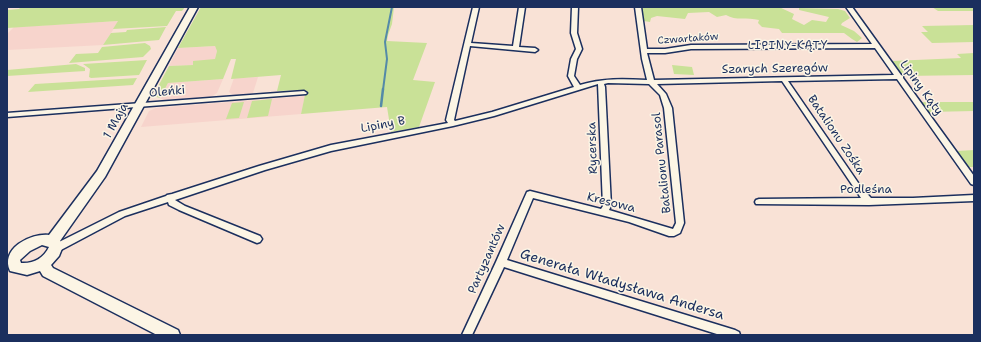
<!DOCTYPE html>
<html>
<head>
<meta charset="utf-8">
<style>
  body { margin:0 }
  #map { position:relative; width:981px; height:342px; overflow:hidden; background:#f9e2d6; font-family:"Shantell Sans",sans-serif }
  canvas { display:block }
  .frame { position:absolute; inset:0; border:8px solid #1b2f5e; pointer-events:none }
</style>
</head>
<body>
<div id="map">
<canvas width="981" height="342"></canvas>
<div class="frame"></div>
</div>
<script>
const ctx = document.querySelector('canvas').getContext('2d');
ctx.lineJoin = 'round';
function fillPath(path, color) { ctx.fillStyle = color; ctx.fill(path, 'evenodd'); }
function stroke(path, color, width, dash) { ctx.strokeStyle = color; ctx.lineWidth = width; ctx.lineCap = dash ? 'butt' : 'round'; ctx.setLineDash(dash || []); ctx.stroke(path); }
function write(font, color, halo, rows, align = 'center') {
  ctx.font = font + ' "Shantell Sans",sans-serif'; ctx.lineWidth = 3; ctx.setLineDash([]); ctx.textBaseline = 'middle'; ctx.strokeStyle = halo; ctx.fillStyle = color; for (const [text, x, y, turn = 0] of rows) {
    ctx.save(); ctx.translate(x, y); ctx.rotate((+turn || 0) * Math.PI / 180); ctx.textAlign = isNaN(turn) ? turn : align; if (halo) ctx.strokeText(text, 0, 0); ctx.fillText(text, 0, 0); ctx.restore();
  }
}
const built = new Path2D(`
  M119 21 103 45 7 50V34L14 27Z
  M215 46 217 51 215 60 194 62 193 65 169 66 178 48Z
  M258 77 253 93 233 95 229 92 234 78Z
  M223 79 217 93 211 97 163 100 160 98 168 83Z
  M305 96 301 114 141 127 149 111 156 108Z`);
const green = new Path2D(`
  M21 7H185L182 11H176L167 26 113 29 118 21 7 28V10L19 9Z
  M201 7H394L392 24 388 35 387 41 427 43 413 80 435 82 419 127 391 132 387 107 301 114 306 90 277 91 281 75 231 79 236 59H231L223 79 168 83 160 98 153 96 169 66 193 65V61L215 59 217 51 215 46 178 48Z
  M642 7H779L794 14 792 19 804 25 812 20 826 22 829 17 799 10V8L838 9 845 11 850 18 842 23 841 25 854 31 862 38 857 42 852 39 844 33H782L779 29 762 27 758 23 759 20C747 17 736 21 726 15L717 17 709 12 688 13 685 19 657 16 651 18 650 22 644 21Z
  M932 7H974V11H938Z
  M974 25V42L932 43 921 32H928L922 26Z
  M166 27 159 40 103 45 111 33 126 32 127 30Z
  M145 43 150 46 151 49 143 57 69 63 76 54 98 53 102 47Z
  M974 53V75L903 76 892 61 961 58 957 54Z
  M147 60 139 75 91 78 89 77 90 69 83 64Z
  M76 64 85 68V71L7 76V70Z
  M672 65 692 67 694 75 674 74Z
  M137 78 133 85 28 92 35 84Z
  M272 99 268 116 247 118 252 101Z
  M244 102 239 118 226 119 232 103Z
  M922 102H974V111L929 112Z
  M974 150V167H969L957 151Z`);
const streamFar1 = new Path2D(`
  M383 90 387 59 385 42 392 7`);
const stream = new Path2D(`
  M381 106 383 89`);
const street = new Path2D(`
  M473 7H479L471 43 513 46 519 7H525L519 47 535 48 538 50 535 52 470 46 454 120 455 121 492 112 574 87 568 76 571 59 576 49 571 33 572 7H578L577 33 582 49 577 59 574 76 580 85C603 78 624 79 647 80L642 59 635 7H641L647 49H665L691 45 872 44 846 7H852L901 75 903 76V78L974 176V185L971 184 897 79 788 81 861 187 871 198H913L974 195V201L869 205 756 204 755 202 756 200 759 199 861 198 782 81 657 84 666 94 672 108 684 223 680 233 674 236H669L629 222 533 198 507 260 735 330 739 332 740 335H720L504 267 472 335H462L496 262 527 192 530 191 601 209 603 206 598 84 494 116 453 126 331 151 265 170 175 200 185 206 260 236 262 239 260 242 257 243 179 210 169 205 168 202 125 216 59 251 56 252 53 251 51 248 53 245 119 212 166 196 167 195 172 194 259 166 331 145 448 123 446 120ZM875 48 894 75 654 80 647 53H665L691 49ZM608 83 649 84 660 95 664 108 676 223 673 229 609 210 611 206 605 87 604 84Z
  M304 91 307 93 306 94 7 117V113Z`);
const secondary = new Path2D(`
  M190 7H198L105 177 60 241 63 246 59 256 51 265 53 268 178 330 180 335H157L43 276 40 271 27 275 10 271C0 249 30 233 49 235L97 171ZM42 245 49 247C44 258 33 264 21 263L20 260 30 251Z`);
const farStreetnames = [
  ["Czwartaków",688,39,-4]
];
const farNeighbourhoodnames = [
  ["LIPINY-KĄTY",788,46]
];
const streetNames = [
  ["Szarych Szeregów",775,69,-1],
  ["Lipiny Kąty",921,88,54],
  ["Oleńki",167,92,-5],
  ["1 Maja",116,121,-61],
  ["Lipiny B",383,125,-11],
  ["Batalionu Zośka",836,135,56],
  ["Rycerska",593,148,-92],
  ["Batalionu Parasol",662,163,-96],
  ["Podleśna",866,190],
  ["Kresowa",611,203,14],
  ["Partyzantów",487,259,-66]
];
const nearStreetnames = [
  ["Generała Władysława Andersa",622,285,17]
];
fillPath(built, '#f7d4cc');
fillPath(green, '#c9e197');
stroke(streamFar1, '#548aa8', 2);
stroke(stream, '#548aa8', 2.5);
stroke(street, '#1b2f5e', 3);
stroke(secondary, '#1b2f5e', 3);
fillPath(street, '#fcf5e5');
fillPath(secondary, '#fcf5e5');
write('10px', '#1b2f5e', '#fcf5e5', farStreetnames);
ctx.letterSpacing = '1px';
write('11px', '#1b2f5e', '#fcf5e5', farNeighbourhoodnames);
ctx.letterSpacing = '0px';
write('12px', '#1b2f5e', '#fcf5e5', streetNames);
write('14px', '#1b2f5e', '#fcf5e5', nearStreetnames);
</script>
</body>
</html>
